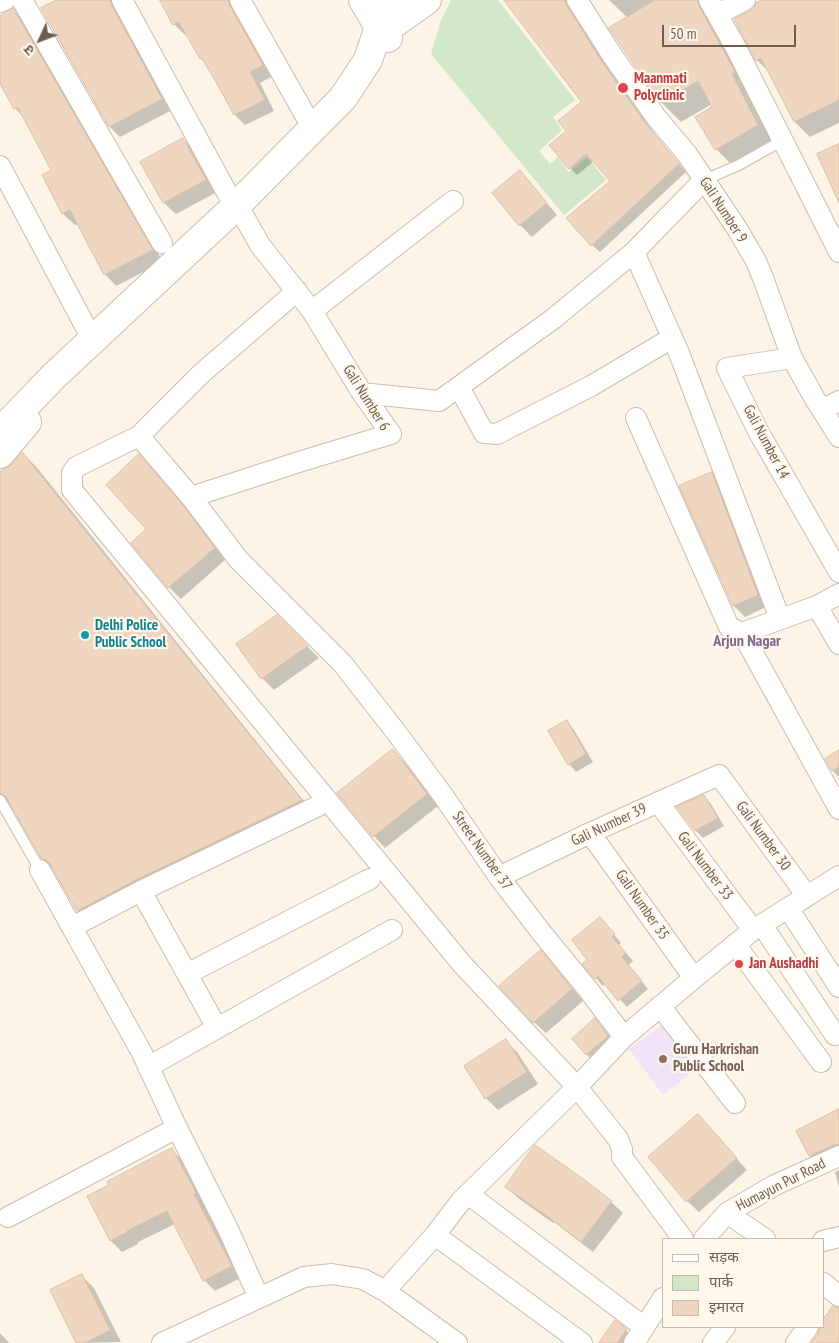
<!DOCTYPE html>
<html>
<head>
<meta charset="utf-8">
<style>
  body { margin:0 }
  #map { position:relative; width:839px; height:1343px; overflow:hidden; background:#fbf4e7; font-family:"PT Sans Narrow","Noto Sans Devanagari",sans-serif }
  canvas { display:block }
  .legend { position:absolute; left:662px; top:1238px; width:162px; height:90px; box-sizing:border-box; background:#fef8ed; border:1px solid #c6baad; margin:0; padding:6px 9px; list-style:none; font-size:15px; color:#725d4e }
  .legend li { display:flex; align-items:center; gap:10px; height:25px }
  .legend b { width:25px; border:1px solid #c6baad }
  .north { position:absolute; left:15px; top:15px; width:50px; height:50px; -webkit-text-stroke:4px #fef8ed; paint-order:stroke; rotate:227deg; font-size:14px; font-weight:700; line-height:20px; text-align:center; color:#725d4e }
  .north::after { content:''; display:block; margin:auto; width:18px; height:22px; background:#725d4e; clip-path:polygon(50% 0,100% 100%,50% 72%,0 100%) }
  .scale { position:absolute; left:662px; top:25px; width:134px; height:22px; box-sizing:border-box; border:2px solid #725d4e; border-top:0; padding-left:6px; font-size:15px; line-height:18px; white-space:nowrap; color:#725d4e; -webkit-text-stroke:4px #fef8ed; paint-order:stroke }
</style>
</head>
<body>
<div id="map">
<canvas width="839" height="1343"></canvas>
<ul class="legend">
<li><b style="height:6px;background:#fff"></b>सड़क</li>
<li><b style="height:14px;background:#d2e7c7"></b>पार्क</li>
<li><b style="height:14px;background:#eed6c1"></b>इमारत</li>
</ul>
<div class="north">उ</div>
<div class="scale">50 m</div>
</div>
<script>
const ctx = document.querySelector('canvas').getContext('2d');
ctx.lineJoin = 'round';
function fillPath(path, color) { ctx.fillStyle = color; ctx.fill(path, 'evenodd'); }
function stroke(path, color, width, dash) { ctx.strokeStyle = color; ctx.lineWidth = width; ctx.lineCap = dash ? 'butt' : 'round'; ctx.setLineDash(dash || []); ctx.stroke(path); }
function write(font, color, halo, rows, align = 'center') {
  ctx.font = font + ' "PT Sans Narrow",sans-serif'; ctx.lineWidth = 4.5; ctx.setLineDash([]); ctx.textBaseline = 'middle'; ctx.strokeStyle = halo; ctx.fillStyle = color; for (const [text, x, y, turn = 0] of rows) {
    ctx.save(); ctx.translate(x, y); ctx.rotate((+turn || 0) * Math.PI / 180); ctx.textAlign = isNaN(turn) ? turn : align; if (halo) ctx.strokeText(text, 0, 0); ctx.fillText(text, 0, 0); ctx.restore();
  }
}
const education = new Path2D(`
  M664 1023 698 1068 663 1095 629 1049Z`);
const green = new Path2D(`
  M451 0H498L575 100 553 117 562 130 539 151 550 164 558 157 569 172 587 157 606 180 564 215 431 54 440 23Z`);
const shadow = new Path2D(`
  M59 0H114L172 110 120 137 110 127 42 9Z
  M162 0H234L273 76 260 83 274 111 245 125 235 115 221 88 209 67 201 58 187 34 185 35 174 24Z
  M505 0H572V8L574 15 610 71 654 133 686 172 600 252 592 245 612 181 594 161 577 175 570 168 568 131 583 102Z
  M609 0H712L777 145 736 169 716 149 697 117 714 108 712 104 681 122 661 102 628 18Z
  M765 0H839V123L810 137 795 122 771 74 757 60 752 11Z
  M13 10 25 22 163 262 116 286 105 274 78 224 75 225 63 214 43 176 52 171 24 118 16 109 0 81V17Z
  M183 139 195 151 217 192 176 214 164 203 141 162Z
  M520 172 531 184 557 215 532 237 520 225Z
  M23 453 38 469 316 816 151 895 93 926 78 910 56 871 42 858 13 807 0 794V475L12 465Z
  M150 468 193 518 225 560 181 599 169 587 148 529Z
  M711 474 722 485 768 606 745 617 734 606Z
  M277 617 319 658 274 690 262 678Z
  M567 722 574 730 593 762 576 772 569 764Z
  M393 751 405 763 438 806 385 848 374 836Z
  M839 752V777L833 771 827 760Z
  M704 796 711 804 724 826 703 838 696 831Z
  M600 918 621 943 619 945 633 961 628 965 648 989 627 1007 606 984 603 986 596 978 589 960Z
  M541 952 552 964 583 1001 546 1033 534 1022Z
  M595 1020 603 1028 615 1044 594 1062 573 1039Z
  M505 1041 517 1052 538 1084 498 1110 486 1098 465 1067Z
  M839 1110V1154L818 1163 810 1156 798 1132Z
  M698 1115 747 1170 699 1212 687 1201Z
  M172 1150 183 1161 206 1204 204 1205 242 1277 215 1291 204 1280 175 1224 138 1242V1244L122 1252 111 1241 89 1196Z
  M839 1170V1187L835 1172Z
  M506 1187 611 1202 623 1213 593 1252 554 1222 553 1223 518 1198Z
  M82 1276 94 1288 121 1342 77 1343Z
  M626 1330 634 1338 630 1343H609Z
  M0 1333 9 1343H0Z`);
const building = new Path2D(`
  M57 0H110L112 6 162 99 109 127 41 8Z
  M160 0H228L230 6 263 65 250 72 265 100 234 115 220 89 202 58 200 59 179 22 173 25Z
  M504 0H565L567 6 602 62 646 124 679 164 591 246 566 218 610 181 586 154 569 169 549 145 566 131 558 121 581 102Z
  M655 0H697L699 6 735 72 732 74 758 125 715 150 695 117 712 107 698 81 660 103 609 28Z
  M762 0H839V100L794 122 761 58 756 61 734 19 750 11 755 7 756 3Z
  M13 8 153 250 104 275 70 210 62 214 42 175 51 170 18 108 14 109 0 84V16Z
  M183 138 206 180 163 203 140 162Z
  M839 144V203L817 154Z
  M520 170 547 203 519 226 492 193Z
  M22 452 302 800 136 880 77 911 50 864 46 860 41 858 6 797 0 793V472L3 469 6 468 12 464Z
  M139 454 182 504 215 548 168 588 131 543 146 529 106 485Z
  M712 472 758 595 733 606 679 486Z
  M277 615 308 646 261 679 236 644Z
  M567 720 586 754 568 765 548 731Z
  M393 749 427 794 373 837 337 793Z
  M839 750V767L832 771 825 759Z
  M704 795 718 818 695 831 677 807Z
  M600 917 615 934 612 937 626 953 622 957 642 981 618 1001 598 976 595 979 582 964 587 960 572 940Z
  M541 950 572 989 533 1023 499 986Z
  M595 1018 608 1036 586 1055 572 1039Z
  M506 1039 527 1072 485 1099 464 1066Z
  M839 1109V1144L834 1145 809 1156 796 1131Z
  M698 1114 737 1158 686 1202 648 1157Z
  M535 1145 582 1178 612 1201 581 1242 542 1212H541L505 1187Z
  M172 1148 193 1187 196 1193 194 1194 232 1266 203 1281 167 1211 127 1231 128 1232 110 1241 87 1196 109 1185 107 1182Z
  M82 1274 110 1330 85 1343H76L50 1290Z
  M833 1306 839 1308V1343H811L818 1334 820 1327H823V1320Z
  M615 1320 627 1329 617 1343H599Z`);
const lane = new Path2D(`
  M704 180 739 165 783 140
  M0 800 40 870`);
const street = new Path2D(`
  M22 0 162 243
  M122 0 226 191 236 206
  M240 0 313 129
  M577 0 612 55 656 117 687 154 736 227 756 261 763 278 792 358 815 399 839 437
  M709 0 735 46 839 252
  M0 2 5 0
  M718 14 745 0
  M0 166 92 339
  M634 252 679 353 780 619
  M297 291 202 373 139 436 76 467 72 473V490L462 964 577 1087 618 1139 622 1149V1157L683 1239
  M312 311 453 201
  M792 358 727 368 758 431 839 572
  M459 387 484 433 497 434 591 386 672 338
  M362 393 439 401 553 319 634 252 704 180
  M822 410 839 401
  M636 418 729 627 742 633 817 606 839 594
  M139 436 191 497 238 559 342 663 396 732 442 794 499 877 541 932 590 992 624 1037
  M191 497 302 461 391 434 362 393 312 311 260 245 243 215
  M817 606 839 644
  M742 633 839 809
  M658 802 753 930
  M590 833 694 978
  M40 870 142 1053 177 1128 228 1229 259 1298
  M499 877 590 833 719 775 807 896
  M141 891 217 1028
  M788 908 839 987
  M762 925 835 1035
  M72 927 141 891 318 806
  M735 944 821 1062
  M187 974 370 879
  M660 1006 735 1103
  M148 1067 392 930
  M468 1194 644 1327
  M727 1213 765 1239
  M8 1217 177 1128
  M704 1239 727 1213 775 1185 839 1156
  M823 1241 839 1237
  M823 1283 839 1296
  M385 1291 435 1235
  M162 1343 304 1277 332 1274 363 1279 385 1291 457 1343
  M582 1343 435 1235 461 1201 577 1087 624 1037 694 978 753 930 839 876
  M634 1343 663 1298
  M713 1343 725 1327
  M796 1343 808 1327`);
const secondary = new Path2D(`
  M363 0 379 27 388 38
  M396 22 427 0
  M0 432 54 376 236 206 343 98 368 60 379 27 388 10 396 0
  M0 454 27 422`);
const markers = [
  [623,88,6,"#e0444e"],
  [85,635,5,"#0f9aa8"],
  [739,964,5,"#e0444e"],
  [663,1059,5,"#8d6e63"]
];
const healthNames = [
  ["Maanmati",634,79],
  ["Polyclinic",634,96],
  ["Jan Aushadhi",749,964]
];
const streetNames = [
  ["Gali Number 9",723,210,57],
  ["Gali Number 6",366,398,58],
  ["Gali Number 14",766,442,62],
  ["Gali Number 39",609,825,-25],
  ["Gali Number 30",763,836,54],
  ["Street Number 37",482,851,55],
  ["Gali Number 33",705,866,53],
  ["Gali Number 35",642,905,55],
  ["Humayun Pur Road",781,1185,-27]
];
const cultureNames = [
  ["Delhi Police",95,626],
  ["Public School",95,643]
];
const educationNames = [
  ["Guru Harkrishan",673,1050],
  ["Public School",673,1067]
];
const neighbourhoodNames = [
  ["Arjun Nagar",747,641]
];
fillPath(education, '#f1e4f7');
fillPath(green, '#d2e7c7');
fillPath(shadow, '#0003');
fillPath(building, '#eed6c1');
stroke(building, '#dfbea3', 1);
stroke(lane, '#ccbdae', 12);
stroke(street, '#ccbdae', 22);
stroke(secondary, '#cebeac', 30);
stroke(lane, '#fff', 10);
stroke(street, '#fff', 20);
stroke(secondary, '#fff', 28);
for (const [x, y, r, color] of markers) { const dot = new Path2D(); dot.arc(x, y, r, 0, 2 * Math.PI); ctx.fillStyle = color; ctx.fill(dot); stroke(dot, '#fef8ed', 2); }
write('bold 15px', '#be3a42', '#fef8ed', healthNames, 'left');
write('15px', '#725d4e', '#fef8ed', streetNames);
write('bold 15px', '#0d838f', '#fef8ed', cultureNames, 'left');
write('bold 15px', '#785e54', '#fef8ed', educationNames, 'left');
write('bold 16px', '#83668e', '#fef8ed', neighbourhoodNames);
</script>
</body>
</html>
